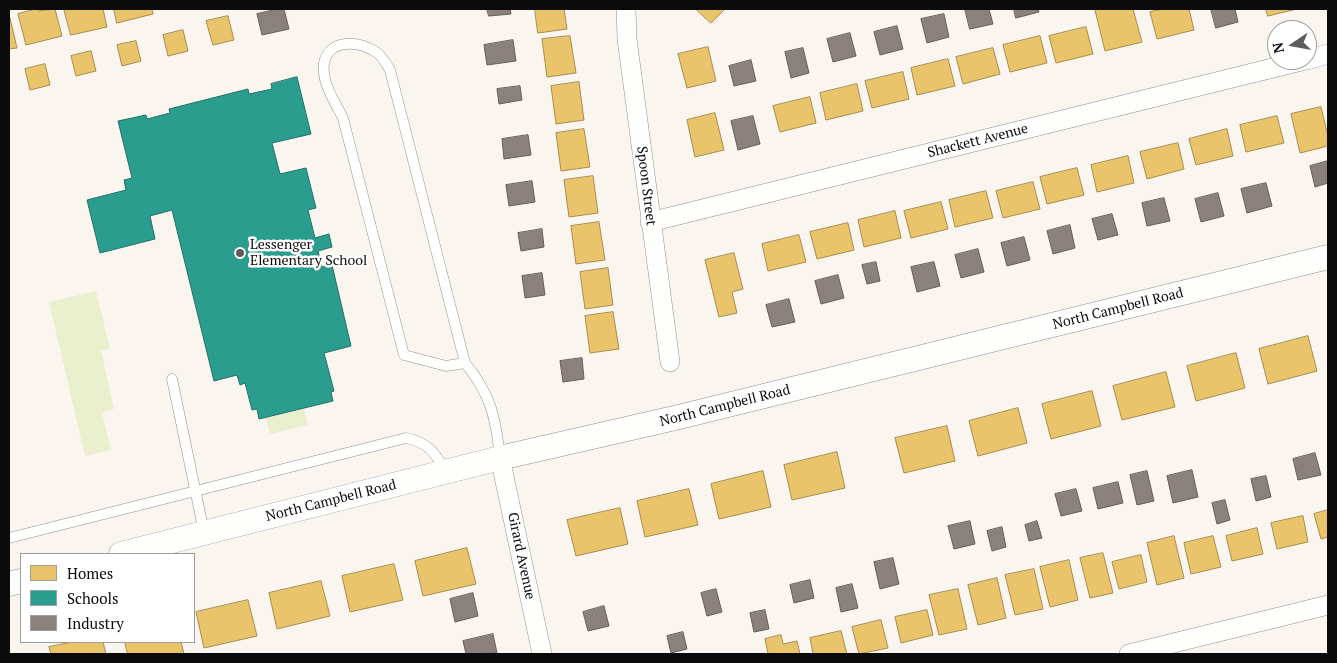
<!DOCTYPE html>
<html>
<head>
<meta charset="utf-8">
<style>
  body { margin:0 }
  #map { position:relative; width:1337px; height:663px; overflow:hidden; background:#faf5ef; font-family:"PT Serif",serif }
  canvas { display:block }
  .frame { position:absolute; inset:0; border:10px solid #0b0b0b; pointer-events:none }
  .legend { position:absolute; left:20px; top:553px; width:175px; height:90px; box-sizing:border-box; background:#fff; border:1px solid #9d9d9d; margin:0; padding:6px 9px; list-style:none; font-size:15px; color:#0b0b0b }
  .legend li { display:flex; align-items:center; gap:10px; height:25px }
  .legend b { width:25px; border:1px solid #9d9d9d }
  .north { position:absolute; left:1267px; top:20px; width:50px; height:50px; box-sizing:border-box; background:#fff; border:1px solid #9d9d9d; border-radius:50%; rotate:258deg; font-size:14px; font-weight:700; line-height:20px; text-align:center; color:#0b0b0b }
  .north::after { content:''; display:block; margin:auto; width:18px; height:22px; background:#5f5d5b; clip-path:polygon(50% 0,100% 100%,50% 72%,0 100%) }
</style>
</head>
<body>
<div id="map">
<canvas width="1337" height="663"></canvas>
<div class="frame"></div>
<ul class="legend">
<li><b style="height:14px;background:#e9c46a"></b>Homes</li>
<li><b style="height:14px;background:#2a9d8f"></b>Schools</li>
<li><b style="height:14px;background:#8a817c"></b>Industry</li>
</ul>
<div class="north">N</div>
</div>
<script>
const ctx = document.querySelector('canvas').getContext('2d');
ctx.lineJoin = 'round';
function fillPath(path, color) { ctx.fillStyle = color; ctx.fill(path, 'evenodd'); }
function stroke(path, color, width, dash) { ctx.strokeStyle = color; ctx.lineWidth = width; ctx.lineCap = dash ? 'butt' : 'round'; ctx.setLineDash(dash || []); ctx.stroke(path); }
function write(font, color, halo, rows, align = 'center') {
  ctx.font = font + ' "PT Serif",serif'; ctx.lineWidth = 5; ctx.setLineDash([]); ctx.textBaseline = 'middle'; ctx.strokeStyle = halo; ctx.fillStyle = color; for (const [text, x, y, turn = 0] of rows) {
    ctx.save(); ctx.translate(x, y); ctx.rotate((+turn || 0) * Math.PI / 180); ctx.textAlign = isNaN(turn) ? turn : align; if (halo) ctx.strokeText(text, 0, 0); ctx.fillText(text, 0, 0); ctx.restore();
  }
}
const green = new Path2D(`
  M96 291 110 349 101 351 114 409 102 412 111 450 85 456 49 302Z
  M304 409 308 425 270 434 266 418Z`);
const homes = new Path2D(`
  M37 9 38 11 55 9 62 36 26 45 18 14Z
  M64 9H103L107 27 71 35Z
  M114 9H152L153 14 117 23Z
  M535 9H564L567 29 538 33Z
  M696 9H725L711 23Z
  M1098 9H1133L1142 42 1105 51 1095 10Z
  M1165 9H1189L1194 30 1157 39 1150 12Z
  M1266 9H1297L1268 16Z
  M228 16 234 40 213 45 206 21Z
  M10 18 17 48 9 49V19Z
  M1086 27 1093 54 1056 63 1049 36Z
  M183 30 188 51 168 56 163 35Z
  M570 36 576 73 547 77 542 39Z
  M1040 36 1047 63 1010 72 1003 45Z
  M136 41 141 61 122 66 117 45Z
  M708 47 716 81 687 88 678 54Z
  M993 48 1000 74 963 84 956 57Z
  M91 51 96 71 76 76 71 56Z
  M948 59 955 86 917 95 911 68Z
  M45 64 50 85 30 90 25 69Z
  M903 72 909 99 872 108 865 81Z
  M579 82 584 120 556 124 551 86Z
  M857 84 863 111 826 120 820 93Z
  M810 97 816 123 780 132 773 106Z
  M1321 107 1328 136V146L1300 153 1291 114Z
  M715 113 724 150 695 157 687 120Z
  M1277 116 1284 143 1246 152 1240 125Z
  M584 129 590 167 561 171 556 133Z
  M1227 129 1233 156 1196 165 1189 139Z
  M1178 143 1184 169 1147 179 1140 152Z
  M1128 156 1134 183 1097 192 1091 165Z
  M1077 168 1084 195 1047 204 1040 177Z
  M593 176 598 213 569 217 564 180Z
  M1033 182 1040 209 1003 218 996 191Z
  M986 191 993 218 955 227 949 200Z
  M941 202 948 229 911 238 904 211Z
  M895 211 901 238 864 247 858 220Z
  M599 222 605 260 576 264 571 226Z
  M848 223 854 250 817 259 810 232Z
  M799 235 806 262 768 271 762 244Z
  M734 253 743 289 732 292 737 313 719 317 705 260Z
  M608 268 613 305 585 309 580 272Z
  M613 312 619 349 590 353 585 316Z
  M1308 336 1317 371 1268 384 1259 349Z
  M1236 353 1245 388 1196 401 1187 366Z
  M1166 372 1175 407 1122 420 1113 386Z
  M1092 391 1101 426 1051 439 1042 404Z
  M1018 408 1027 443 978 456 969 421Z
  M947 426 955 461 904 473 895 438Z
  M837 452 845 488 792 500 784 465Z
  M763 471 771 507 719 519 711 484Z
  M689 489 698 525 645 537 637 501Z
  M620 508 628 544 576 556 567 520Z
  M1328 510V537L1321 539 1314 514Z
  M1303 516 1308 542 1277 549 1271 523Z
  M1257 528 1263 554 1232 561 1226 536Z
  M1174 536 1184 578 1157 585 1147 543Z
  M1213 536 1221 567 1191 574 1184 543Z
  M467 548 476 584 423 596 415 561Z
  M1103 553 1113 593 1090 598 1080 558Z
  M1141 555 1147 582 1119 589 1112 562Z
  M1069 560 1078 600 1050 607 1040 567Z
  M394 564 403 600 350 612 342 576Z
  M1034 569 1043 609 1015 615 1005 575Z
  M997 578 1006 618 978 625 968 585Z
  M321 581 330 616 277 629 269 593Z
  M958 589 967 629 939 635 929 595Z
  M248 600 257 636 204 648 196 612Z
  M927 610 933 635 901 643 895 617Z
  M881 620 888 648 859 654 852 627Z
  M841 631 847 654H813L810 638Z
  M781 635 783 644 797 641 800 654H768L765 639Z
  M72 642H103L106 654H51L49 647Z
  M125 642H181L184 654H128Z`);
const schools = new Path2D(`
  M297 77 311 134 272 143 280 174 306 168 316 208 308 210 315 238 329 234 332 247 318 251 322 267 332 265 351 346 324 353 334 391 331 392 333 401 259 419 257 409 252 410 245 383 240 385 237 375 214 381 172 210 150 216 155 239 100 253 87 200 126 190 124 180 132 178 118 121 146 115 147 119 170 113 169 109 248 89 249 94 272 89 271 84Z`);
const industry = new Path2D(`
  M278 9H284L289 29 262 35 257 14Z
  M487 9H510L511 14 489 16Z
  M965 9H989L993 24 970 29Z
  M1014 9H1038L1039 12 1016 18Z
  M1211 9H1235L1238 22 1216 28Z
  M944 14 949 37 927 43 921 19Z
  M897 26 903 49 880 55 874 32Z
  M850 33 856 56 833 62 827 39Z
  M513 40 516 61 487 65 484 45Z
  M803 48 809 73 791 78 785 52Z
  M751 60 756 81 734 86 729 66Z
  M520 86 522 100 499 104 497 89Z
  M753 116 760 144 738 150 731 121Z
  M528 135 531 155 504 159 502 139Z
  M1328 161V183L1315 187 1310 166Z
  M532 181 535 202 509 206 506 185Z
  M1266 183 1272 206 1247 213 1241 189Z
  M1218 193 1224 216 1201 222 1195 199Z
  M1164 198 1170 221 1147 226 1142 203Z
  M1112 214 1118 235 1098 240 1092 219Z
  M1070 225 1075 248 1053 254 1047 231Z
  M542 229 544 247 521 251 518 233Z
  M1024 237 1030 260 1007 266 1001 243Z
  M978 249 984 272 961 278 955 255Z
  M876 262 880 281 867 284 862 265Z
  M934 262 940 286 917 292 911 267Z
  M542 273 545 295 525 298 522 276Z
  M838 275 844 298 821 304 815 281Z
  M789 299 795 322 772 327 766 305Z
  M582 358 584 379 563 382 560 361Z
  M1315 453 1321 475 1298 480 1293 459Z
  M1192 470 1198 497 1173 503 1167 476Z
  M1147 471 1154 501 1137 505 1130 475Z
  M1266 476 1271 497 1256 501 1251 479Z
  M1118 482 1123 503 1098 509 1093 488Z
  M1076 489 1082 511 1061 516 1055 494Z
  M1225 500 1230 520 1217 524 1212 503Z
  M970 521 975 544 954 549 948 526Z
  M1037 521 1042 538 1029 541 1025 525Z
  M1002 527 1006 547 992 551 987 531Z
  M893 558 899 584 880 589 874 562Z
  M810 580 814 598 794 603 790 585Z
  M852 584 858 608 841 612 836 588Z
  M716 589 722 612 707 616 701 593Z
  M473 593 478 616 455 622 450 599Z
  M604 606 609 626 588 631 583 612Z
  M765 610 769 629 754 632 750 613Z
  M683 632 687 649 671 653 667 636Z
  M493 634 497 653 466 654 463 641Z`);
const service = new Path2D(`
  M465 363 446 366 404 355 343 118C335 102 321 82 324 63 329 38 359 41 376 52 382 56 386 63 390 70L465 363C491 394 496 419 500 458
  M172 379 204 532
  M9 538 406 438C429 443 434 452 446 471`);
const minor = new Path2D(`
  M626 9 627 39 670 362
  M1307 60 1328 54
  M650 222 1305 60
  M500 458 542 654
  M1129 654 1328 605`);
const tertiary = new Path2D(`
  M121 554 500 458 679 417 1328 257
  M9 584 21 581`);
const markers = [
  [240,253,5,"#5f5d5b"]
];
const streetNames = [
  ["Shackett Avenue",978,141,-14],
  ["Spoon Street",646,186,83],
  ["North Campbell Road",1118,309,-14],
  ["North Campbell Road",725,406,-14],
  ["North Campbell Road",331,501,-14],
  ["Girard Avenue",521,556,78]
];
const poiNames = [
  ["Lessenger",250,245],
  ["Elementary School",250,261]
];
fillPath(green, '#eaf0cd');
fillPath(homes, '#e9c46a');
stroke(homes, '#a68c4e', 1);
fillPath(schools, '#2a9d8f');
stroke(schools, '#217167', 1);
fillPath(industry, '#8a817c');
stroke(industry, '#645e5a', 1);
stroke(service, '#93908e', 11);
stroke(minor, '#93908e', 20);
stroke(tertiary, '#93908e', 25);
stroke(service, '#fefefd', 10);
stroke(minor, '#fefefd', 19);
stroke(tertiary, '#fefefd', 24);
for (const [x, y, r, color] of markers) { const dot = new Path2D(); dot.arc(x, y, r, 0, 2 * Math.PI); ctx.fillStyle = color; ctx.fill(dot); stroke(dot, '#fff', 2); }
write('14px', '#0b0b0b', '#fff', streetNames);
write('14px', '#0b0b0b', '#fff', poiNames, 'left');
</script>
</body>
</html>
